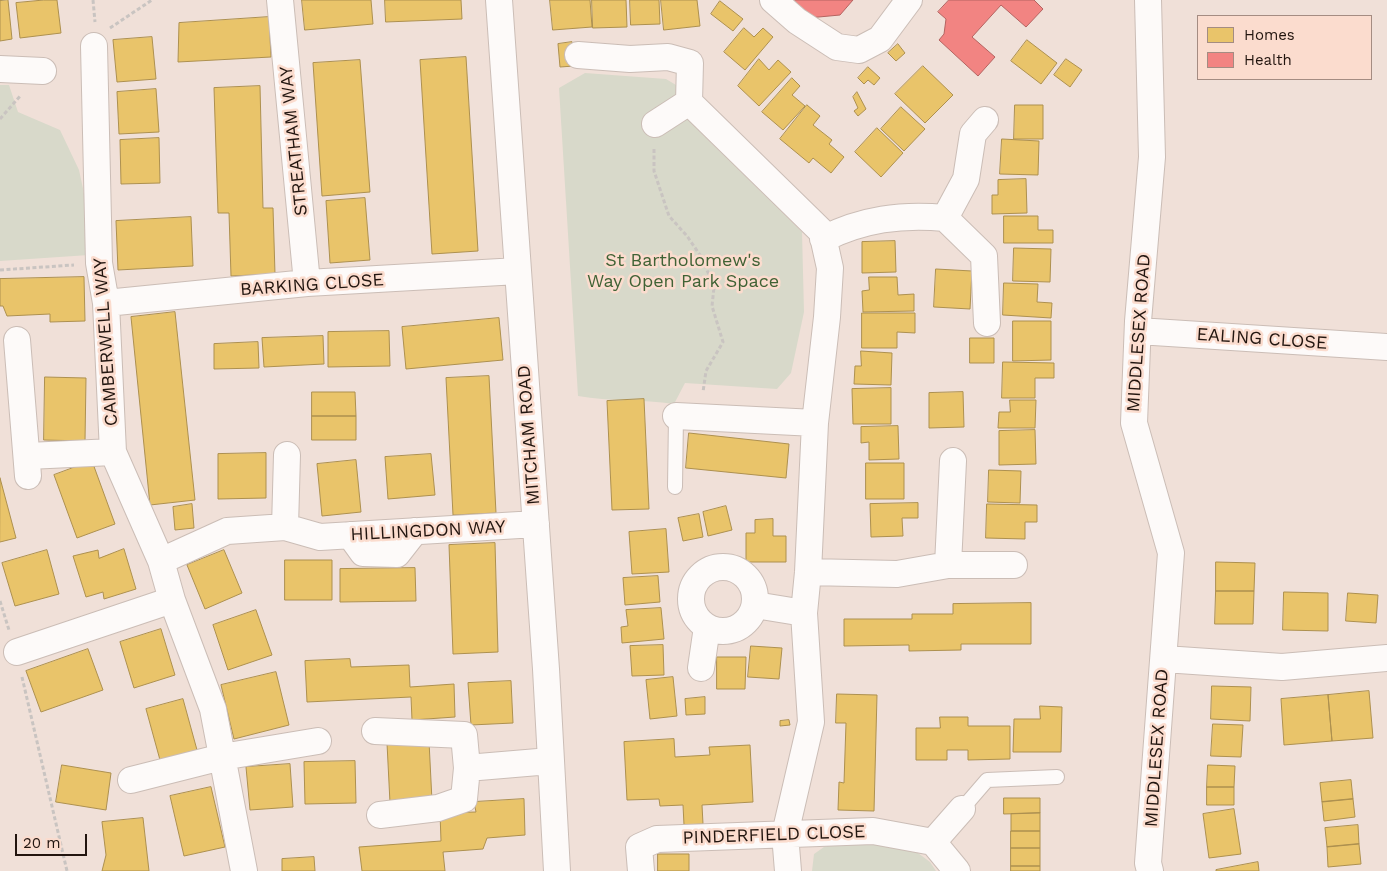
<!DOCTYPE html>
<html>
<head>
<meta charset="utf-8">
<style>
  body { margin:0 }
  #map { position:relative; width:1387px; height:871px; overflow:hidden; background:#f0e0d8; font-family:"Work Sans",sans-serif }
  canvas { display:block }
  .legend { position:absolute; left:1197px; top:15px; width:175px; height:65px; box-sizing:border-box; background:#fbdcce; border:1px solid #a48c82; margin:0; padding:6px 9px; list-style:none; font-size:15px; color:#22150f }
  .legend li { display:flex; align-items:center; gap:10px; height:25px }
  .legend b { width:25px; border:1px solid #a48c82 }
  .scale { position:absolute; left:15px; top:834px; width:72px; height:22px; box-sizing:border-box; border:2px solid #22150f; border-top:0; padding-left:6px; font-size:15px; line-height:18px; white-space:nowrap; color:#22150f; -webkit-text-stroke:4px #fbdcce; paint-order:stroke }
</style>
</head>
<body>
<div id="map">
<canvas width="1387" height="871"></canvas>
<ul class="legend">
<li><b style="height:14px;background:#e9c46a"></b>Homes</li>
<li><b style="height:14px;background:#f28482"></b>Health</li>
</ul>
<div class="scale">20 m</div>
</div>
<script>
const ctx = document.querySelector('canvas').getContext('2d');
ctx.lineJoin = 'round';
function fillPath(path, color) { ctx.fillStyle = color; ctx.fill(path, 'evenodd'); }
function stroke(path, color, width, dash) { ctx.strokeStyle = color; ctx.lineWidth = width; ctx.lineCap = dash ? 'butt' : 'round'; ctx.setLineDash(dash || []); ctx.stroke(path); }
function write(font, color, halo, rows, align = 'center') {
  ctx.font = font + ' "Work Sans",sans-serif'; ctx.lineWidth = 5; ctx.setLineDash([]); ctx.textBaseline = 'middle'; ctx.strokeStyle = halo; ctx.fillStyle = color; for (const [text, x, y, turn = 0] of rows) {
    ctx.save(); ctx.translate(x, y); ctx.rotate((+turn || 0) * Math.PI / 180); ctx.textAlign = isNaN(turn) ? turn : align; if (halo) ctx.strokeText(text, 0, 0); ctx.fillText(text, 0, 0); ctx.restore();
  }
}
const green = new Path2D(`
  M585 73 666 79 676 85V96L696 128 802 232 804 312 791 373 777 389 685 383 674 404C642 399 610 402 578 396L559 88Z
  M0 85H9L18 112 60 130 79 170 85 198 89 255 0 261Z
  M844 841 910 847 930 862 936 871H812L814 854 824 847Z`);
const homes = new Path2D(`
  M8 0 12 39 0 41V1Z
  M44 0H57L61 33 20 38 16 3Z
  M302 0H371L373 24 305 30Z
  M385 0H461L462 19 386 22Z
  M550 0H590L592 27 553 30Z
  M592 0H626L627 27 593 28Z
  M630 0H659L660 24 631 25Z
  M661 0H697L700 26 664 30Z
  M720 1 743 19 733 31 711 14Z
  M269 17 271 57 178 62 179 23Z
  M744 28 754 37 763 28 773 37 745 70 724 52Z
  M152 37 156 79 117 82 113 40Z
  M1027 40 1057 63 1041 84 1011 61Z
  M572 42 574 66 560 67 558 44Z
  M898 44 905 53 896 61 888 53Z
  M466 57 478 251 432 254 420 60Z
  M759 59 769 70 778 60 791 72 759 106 738 86Z
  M1066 59 1082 70 1070 87 1054 75Z
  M360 60 370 192 322 196 313 63Z
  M923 66 953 95 925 123 895 94Z
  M868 67 880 78 874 85 868 80 864 84 858 78Z
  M792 78 800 86 792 95 805 106 783 130 762 112Z
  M260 86 263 208H273L275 274 231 276 229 213H218L214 88Z
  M156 89 159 132 119 134 117 92Z
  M857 92 866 109 858 116 854 111 858 108 853 97Z
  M807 105 820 116 813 125 832 140 829 144 844 157 831 173 813 158 809 163 780 139Z
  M1015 105H1043V139H1014Z
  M901 107 925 129 904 151 881 129Z
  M877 128 903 153 881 177 855 152Z
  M159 138 160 183 121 184 120 140Z
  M1002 139 1039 141 1038 175 1000 174Z
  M1026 179 1027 213 992 214V195H998V180Z
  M365 198 370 260 330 263 326 201Z
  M1004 216H1038V230H1053V243H1004Z
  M191 217 193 266 118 270 116 221Z
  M895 241 896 272 862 273V242Z
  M1014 248 1051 249 1050 282 1013 281Z
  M936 269 972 271 970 309 934 307Z
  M84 277 85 321 50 322V314L7 316 3 306H0V279Z
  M869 277H897L898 295 914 294V311L863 312 862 291 869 290Z
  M1004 283 1038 284 1037 302 1052 303 1051 318 1003 315Z
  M175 312 195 500 150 505 131 317Z
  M862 313H915V333L897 332V348H862Z
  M499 318 503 360 406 369 402 327Z
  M1013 321H1051V360L1013 361Z
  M389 331 390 366 328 367V332Z
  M323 336 324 364 264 367 262 338Z
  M970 338H994V363H970Z
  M258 342 259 368 214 369V344Z
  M861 351 892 353 891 385 854 384 855 366H861Z
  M1003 362 1054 363V378H1035V398H1002Z
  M489 376 496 513 453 515 446 378Z
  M45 377 86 378 85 441 44 440Z
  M891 388V424H853L852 389Z
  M312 392H355L356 416H312Z
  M963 392 964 427 929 428V393Z
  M644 399 649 509 612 510 607 401Z
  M1010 400H1036L1035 428H998L999 412H1010Z
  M312 416H356V440H312Z
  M898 426 899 459 869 460V442L861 443V427Z
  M1035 430 1036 464 999 465V431Z
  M689 433 789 444 786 478 686 468Z
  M266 453V498L218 499V454Z
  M431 454 435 495 388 499 385 457Z
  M356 460 361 512 322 516 317 464Z
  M92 461 115 524 77 538 54 475Z
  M866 463H904V499H866Z
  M989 470 1021 471 1020 503 988 502Z
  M0 478 16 538 0 542Z
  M918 503V518H902L903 536 871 537 870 504Z
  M192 504 194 528 175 530 173 507Z
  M987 504 1037 505V522H1025V539L986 538Z
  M726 506 732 530 708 536 703 512Z
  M699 514 703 537 683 541 678 518Z
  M773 519V536H786V562H746V533H755V520Z
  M666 529 669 572 632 574 629 532Z
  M495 543 498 652 453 654 449 545Z
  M124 549 136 589 104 599 103 592 86 597 73 556 98 550 99 558Z
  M47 550 59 594 15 606 2 563Z
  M224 550 242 593 205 609 187 565Z
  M285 560H332V600H285Z
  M1216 562 1255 563 1254 591H1216Z
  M415 568 416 601 340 602V569Z
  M658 576 660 602 625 605 623 578Z
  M1216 591H1254L1253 624H1215Z
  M1284 592 1328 593V631L1283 630Z
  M1348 593 1378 595 1376 623 1346 621Z
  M1031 603V644H961V650L909 651V645L844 646V619H912V614H953V604Z
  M661 608 664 639 622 643 621 627 628 626 626 610Z
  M256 610 272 655 228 670 213 625Z
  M161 629 175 675 134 688 120 642Z
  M663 645 664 675 632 676 630 646Z
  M751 646 782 648 779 679 748 677Z
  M88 649 103 690 41 712 26 671Z
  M717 657H746L745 689H717Z
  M350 659 351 667 409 665 410 687 454 684 455 717 412 720 411 697 307 702 305 661Z
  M276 672 289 725 234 739 221 685Z
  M673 677 677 716 650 719 646 680Z
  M511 681 513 723 471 725 468 683Z
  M1212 686 1251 687 1250 721 1211 719Z
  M1369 691 1373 738 1332 741 1328 695Z
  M837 694 877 695 874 811 838 810 839 782 844 783 846 723H836Z
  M1328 695 1332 741 1284 745 1281 699Z
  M705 697V714L686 715 685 699Z
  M183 699 197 750 160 760 146 709Z
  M1040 706 1062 707 1061 752H1013L1014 719H1040Z
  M940 717H968V726H1010V759L968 760V750H947V760H916V728H940Z
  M789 720 790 725 780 726V721Z
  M1213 724 1243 725 1241 757 1211 756Z
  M674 739 675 757 710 755 709 747 750 745 753 802 702 805 703 824 684 825 683 805 660 806 659 799 627 800 624 742Z
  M429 741 432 801 390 803 387 743Z
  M355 761 356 803 305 804 304 762Z
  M290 764 293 807 250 810 246 767Z
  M62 765 111 773 106 810 56 802Z
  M1208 765 1235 766 1234 787H1207Z
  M1351 780 1353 799 1322 802 1320 783Z
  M211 787 225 847 184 856 170 796Z
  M1207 787H1234V805H1207Z
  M1004 798H1040V813L1004 814Z
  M524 799 525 835 487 838 483 849 443 852 445 871H362L359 847 441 841 440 813 476 812 474 802Z
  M1353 799 1355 817 1324 821 1322 802Z
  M1234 809 1241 854 1209 858 1203 814Z
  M1040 813V831H1011V814Z
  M143 818 149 871H102L106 855 102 822Z
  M1358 825 1359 844 1327 847 1325 828Z
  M1011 831H1040V848H1011Z
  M1359 844 1361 864 1328 867 1327 847Z
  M1011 848H1040V866H1011Z
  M658 854H689V871H658Z
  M314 857 315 871H282V859Z
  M1258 862 1259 871H1216V870Z
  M1011 866H1040V871H1011Z`);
const health = new Path2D(`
  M788 0H853L840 15 808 18Z
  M949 0H1034L1043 9 1026 27 1001 5 972 37 995 57 978 76 939 40 944 34 946 19 938 12Z`);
const path = new Path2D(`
  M93 0 95 22
  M110 28 152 0
  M0 119 21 95
  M654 149V171L669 216 687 236 702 258 714 287 712 306 723 342 706 371 703 392
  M0 270 74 265
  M0 601 9 630
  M22 677 67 871`);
const lane = new Path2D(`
  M675 487 676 416
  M962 809 987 780 1057 777`);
const street = new Path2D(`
  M280 0 307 283
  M499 0 546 669 557 871
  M773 0 797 21 837 47 859 50 880 39 909 0
  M1148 0 1152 157 1138 321 1134 423 1171 553 1148 863 1150 871
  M94 46 99 263 106 303 113 452 161 561 172 600 213 709 244 871
  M578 55 630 59 668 57 690 63 689 102
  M0 69 43 71
  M655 124 689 102 822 232 830 268 827 317 815 423 808 572 804 613 811 722 785 834 788 871
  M945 218 984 256 987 323
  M823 239C863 219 901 214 945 218L966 179 973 134 985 120
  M106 303 307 283 518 271
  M1138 331 1387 347
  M17 340 28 476
  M676 416 815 423
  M28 456 113 452
  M285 527 287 455
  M350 535 363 553 397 554 415 531
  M161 561 227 531 285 527 320 537 536 524
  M948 565H1014
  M691 599a32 32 0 1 1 64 0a32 32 0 1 1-64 0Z
  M808 572 897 574 948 565 953 461
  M755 605 804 613
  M17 652 172 600
  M1164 659 1282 667 1387 658
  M701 668 707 627
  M375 731 464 735 467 768 550 761
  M131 780 222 757 318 741
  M380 815 438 808 464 799 467 768
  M933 842 962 809
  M641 871 639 847 657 839 873 831 933 842 957 871`);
const streetNames = [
  ["STREATHAM WAY",294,141,-96],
  ["BARKING CLOSE",312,285,-4],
  ["MIDDLESEX ROAD",1139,333,-86],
  ["EALING CLOSE",1262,339,4],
  ["CAMBERWELL WAY",106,342,-94],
  ["MITCHAM ROAD",529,435,-94],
  ["HILLINGDON WAY",428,531,-3],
  ["MIDDLESEX ROAD",1157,748,-86],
  ["PINDERFIELD CLOSE",774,835,-2]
];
const parkNames = [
  ["St Bartholomew's",683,261],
  ["Way Open Park Space",683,282]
];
fillPath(green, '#d8d9ca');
fillPath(homes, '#e9c46a');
stroke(homes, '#ad904f', 1);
fillPath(health, '#f28482');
stroke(health, '#b46360', 1);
stroke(lane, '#cbbdb6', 16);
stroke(street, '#cbbdb6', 28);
stroke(path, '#c9c4c1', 3, [4, 2.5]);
stroke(lane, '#fdfaf9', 14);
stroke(street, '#fdfaf9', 26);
write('18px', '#22150f', '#fbdcce', streetNames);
write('18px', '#406235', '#fbdcce', parkNames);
</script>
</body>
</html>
